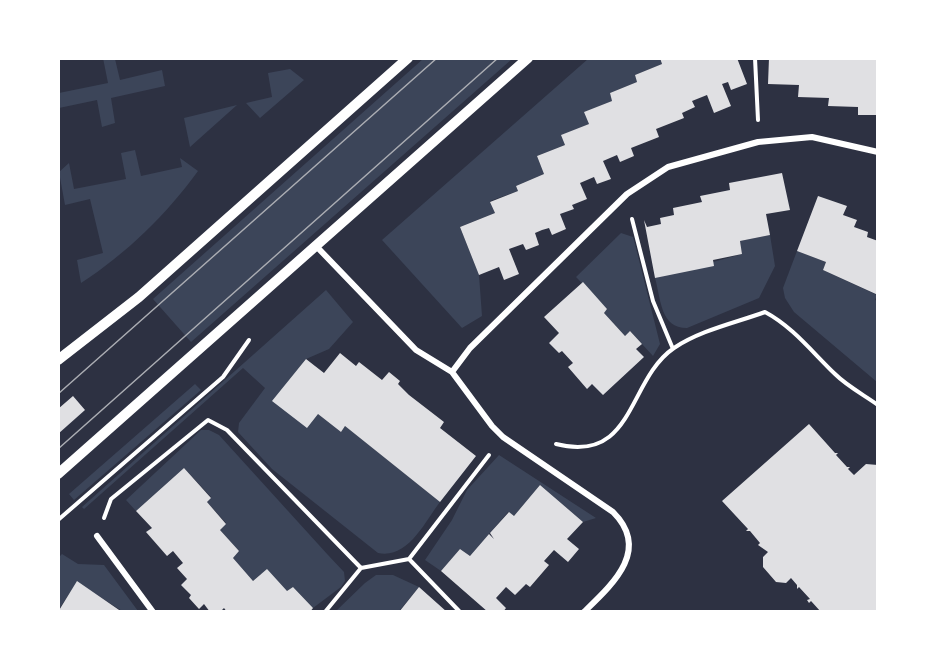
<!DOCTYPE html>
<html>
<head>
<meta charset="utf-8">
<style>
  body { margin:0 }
  #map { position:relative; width:936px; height:670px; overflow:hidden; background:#2d3142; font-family:Rubik,sans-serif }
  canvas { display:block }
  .frame { position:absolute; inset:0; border:60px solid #fff; pointer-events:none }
</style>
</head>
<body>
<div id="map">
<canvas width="936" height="670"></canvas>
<div class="frame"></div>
</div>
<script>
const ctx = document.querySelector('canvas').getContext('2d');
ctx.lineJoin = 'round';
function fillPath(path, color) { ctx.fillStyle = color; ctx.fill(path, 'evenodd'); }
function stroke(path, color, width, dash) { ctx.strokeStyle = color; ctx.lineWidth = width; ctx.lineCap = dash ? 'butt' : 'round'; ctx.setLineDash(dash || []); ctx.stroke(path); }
const green = new Path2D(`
  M103 58 115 59 120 80 162 70 165 86 111 98 115 123 102 127 97 100 59 108V93L108 83Z
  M423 59H512L191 342 153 299Z
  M588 59H660L662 64 635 75 637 82 610 93 612 101 585 112 589 124 562 135 565 145 537 156 544 174 516 186 518 191 490 201 495 213 460 227 479 275 482 316 462 328 382 240Z
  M290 69 304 80 260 118 246 103 272 97 268 73Z
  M237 105 190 147 184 118Z
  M135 150 141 176 182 167 180 158 198 171C167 214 126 254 81 283L77 260 103 253 90 199 65 205 59 172 69 163 74 189 126 179 121 153Z
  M621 233 633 237 635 244 660 344 653 356 630 331 625 336 604 313 607 309 576 277Z
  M770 235 775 266 759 298 687 328C660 328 661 299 655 278L742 254 740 241Z
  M797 251 826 262 823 270 877 295 875 300 878 301 877 382 794 312 785 298 783 288Z
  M326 290 353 322 329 349 306 359 273 401 318 414 341 432 345 426 440 502C424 523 408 559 378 553L272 469 238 432 239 423 265 388 243 368 84 509 82 507Z
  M195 384 201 390 74 500 69 494Z
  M201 430H209L219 435 328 555 344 572 345 581 341 587 313 608 293 587 287 591 261 574 253 581 233 558 239 551 220 530 226 523 207 502 211 497 184 468 136 511 126 500Z
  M499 455 596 518 583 522 540 485 514 516 508 512 470 556 460 549 441 571 425 560 452 520 467 490Z
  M62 554 78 564 104 565 138 611H122L77 582 59 609V557Z
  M376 575H393L419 587 399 611H336L365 583Z`);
const building = new Path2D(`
  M660 58H737L747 84 731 90 728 82 722 84 731 106 714 113 707 95 692 101 695 107 682 113 684 118 656 129 659 137 631 148 634 156 620 162 617 155 603 161 611 179 597 184 594 177 580 183 587 199 572 205 574 209 560 214 566 229 552 235 549 228 542 230 535 233 539 245 526 250 523 244 509 249 519 274 504 280 499 267 479 275 460 227 495 213 490 202 518 191 516 186 544 174 537 156 565 145 561 135 589 124 584 112 612 101 610 93 637 82 635 75 662 64Z
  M769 58H878V115H858V107L828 106 829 98 798 97 799 85 768 84Z
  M782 173 790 210 766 214 770 235 740 241 742 254 713 260 714 266 655 278 644 220 647 227 661 224 660 218 674 215 673 208 702 202 700 196 730 190 729 183Z
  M818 196 847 206 843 215 857 220 854 227 868 232 867 237 878 241V295L823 270 826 262 797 251Z
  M583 282 607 309 604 313 625 336 630 331 642 344 636 349 644 357 603 395 592 384 587 389 568 367 573 363 562 351 559 353 549 343 559 333 544 317Z
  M340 353 356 366 359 362 382 380 389 372 400 381 398 384 409 395 444 422 440 428 476 456 440 502 345 426 341 432 318 414 307 428 272 401 306 359 324 373Z
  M73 396 85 410 58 434V409Z
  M809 424 835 453H838L836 455 847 467H850L848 469 854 475 866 464 878 465V612H821L811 601 809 603 807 600 810 599 799 587 797 589V585L791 578 786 583 776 582 763 567V557L768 552 758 545 760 543 750 531H746L748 529 722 501Z
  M184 468 211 498 207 502 226 524 220 530 239 551 233 558 253 581 267 569 287 591 293 587 313 608 310 612H227L224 608 220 612H210L204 604 199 609 189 598 191 595 181 585 187 579 177 568 183 563 173 551 167 556 146 532 152 528 136 511Z
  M540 485 583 522 567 539 579 549 568 562 554 550 544 561 549 565 530 587 526 584 515 595 506 587 496 598 506 608 503 612H488L441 571 460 549 470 556 489 534 494 539 490 533 509 512 514 516Z
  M77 581 122 612H58Z
  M419 587 447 612H399Z`);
const path = new Path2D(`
  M755 58 758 120
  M632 219 653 301 673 349
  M556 444C635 464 627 380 674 348 701 330 735 323 765 312 793 327 812 352 835 374 847 386 864 395 878 405
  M104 518 111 499 208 420 227 430 361 568
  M58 520 223 377 249 340
  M409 559 460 612
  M325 612 361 568 409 559 489 455`);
const minor = new Path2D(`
  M317 247 416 350 452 372 492 426 503 437 613 512C651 550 613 584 584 612
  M452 372 470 348 627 194 668 167 758 142 812 137 878 152
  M97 536 153 612`);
const tertiary = new Path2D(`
  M58 360 139 297 408 58
  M58 474 528 58`);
const tram = new Path2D(`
  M58 394 437 58
  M58 449 498 58`);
fillPath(green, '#3c4559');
fillPath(building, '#e0e0e3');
stroke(path, '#fff', 4);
stroke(minor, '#fff', 6);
stroke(tertiary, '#fff', 10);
stroke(tram, '#abadb3', 1.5);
</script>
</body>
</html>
